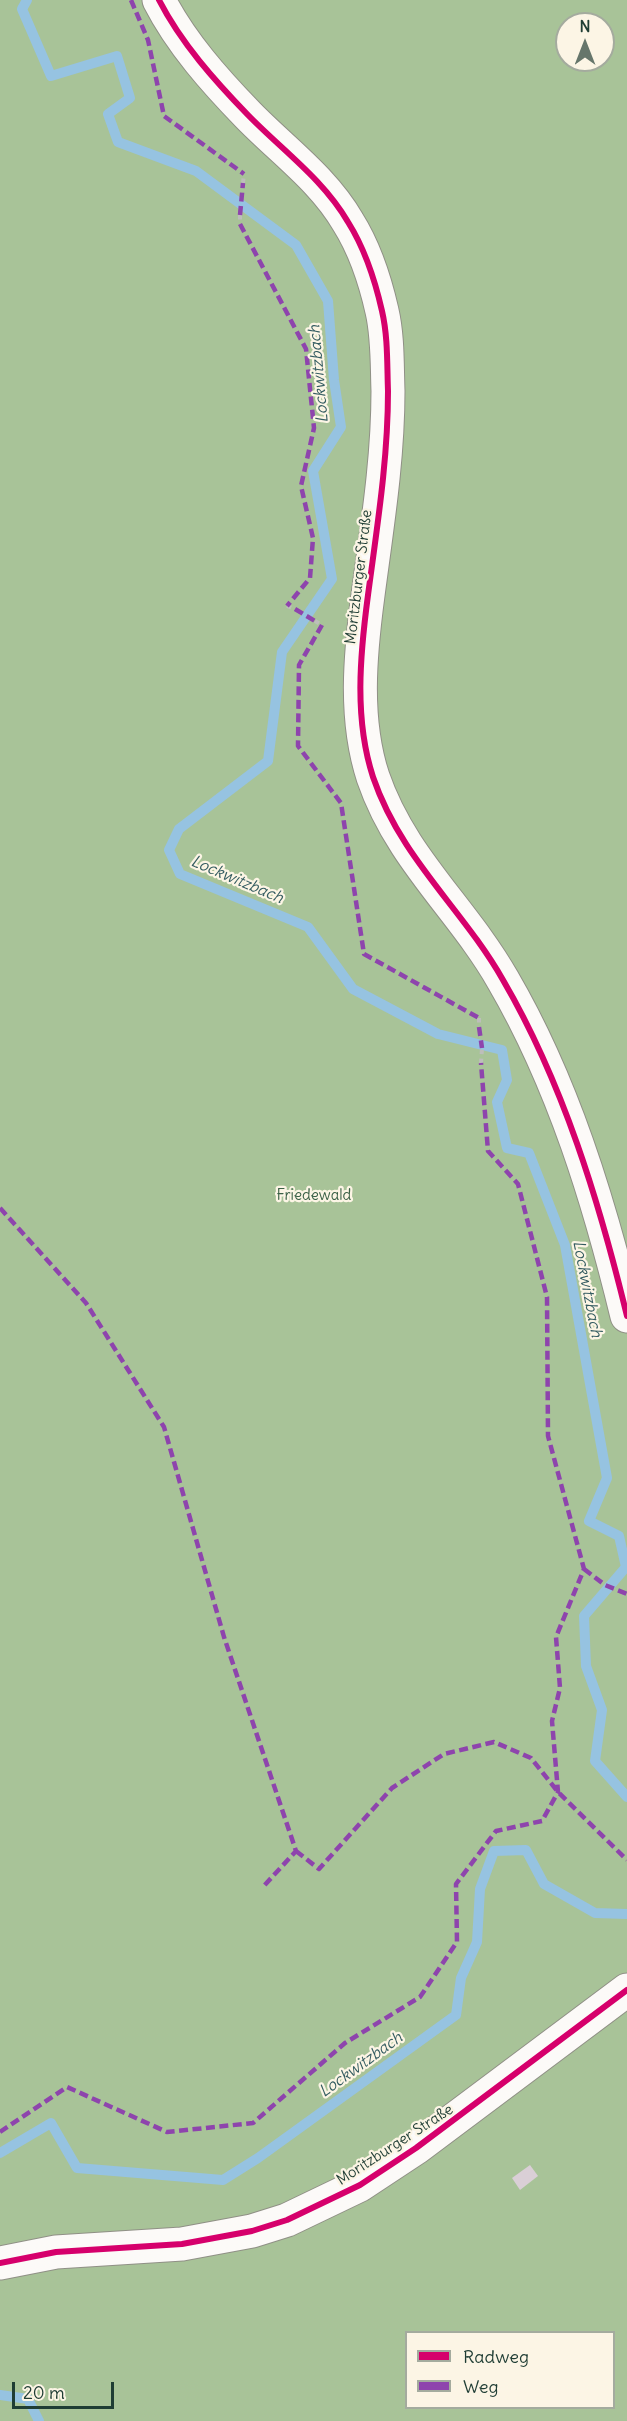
<!DOCTYPE html>
<html>
<head>
<meta charset="utf-8">
<style>
  body { margin:0 }
  #map { position:relative; width:627px; height:2421px; overflow:hidden; background:#eadfd0; font-family:Delius,sans-serif }
  canvas { display:block }
  .legend { position:absolute; left:405px; top:2331px; width:210px; height:78px; box-sizing:border-box; background:#fcf5e5; border:2px solid #a4ab9e; margin:0; padding:8px 10px; list-style:none; font-size:18px; color:#1f3d34 }
  .legend li { display:flex; align-items:center; gap:12px; height:30px }
  .legend b { width:30px; border:2px solid #a4ab9e }
  .north { position:absolute; left:555px; top:12px; width:60px; height:60px; box-sizing:border-box; background:#fcf5e5; border:2px solid #a4ab9e; border-radius:50%; rotate:0deg; font-size:16px; font-weight:700; line-height:24px; text-align:center; color:#1f3d34 }
  .north::after { content:''; display:block; margin:auto; width:21px; height:27px; background:#66766b; clip-path:polygon(50% 0,100% 100%,50% 72%,0 100%) }
  .scale { position:absolute; left:12px; top:2382px; width:102px; height:27px; box-sizing:border-box; border:3px solid #1f3d34; border-top:0; padding-left:8px; font-size:18px; line-height:21px; white-space:nowrap; color:#1f3d34; -webkit-text-stroke:4px #fcf5e5; paint-order:stroke }
</style>
</head>
<body>
<div id="map">
<canvas width="627" height="2421"></canvas>
<ul class="legend">
<li><b style="height:8px;background:#d6006c"></b>Radweg</li>
<li><b style="height:8px;background:#8e44ad"></b>Weg</li>
</ul>
<div class="north">N</div>
<div class="scale">20 m</div>
</div>
<script>
const ctx = document.querySelector('canvas').getContext('2d');
ctx.lineJoin = 'round';
function fillPath(path, color) { ctx.fillStyle = color; ctx.fill(path, 'evenodd'); }
function stroke(path, color, width, dash) { ctx.strokeStyle = color; ctx.lineWidth = width; ctx.lineCap = dash ? 'butt' : 'round'; ctx.setLineDash(dash || []); ctx.stroke(path); }
function write(font, color, halo, rows, align = 'center') {
  ctx.font = font + ' Delius,sans-serif'; ctx.lineWidth = 4.5; ctx.setLineDash([]); ctx.textBaseline = 'middle'; ctx.strokeStyle = halo; ctx.fillStyle = color; for (const [text, x, y, turn = 0] of rows) {
    ctx.save(); ctx.translate(x, y); ctx.rotate((+turn || 0) * Math.PI / 180); ctx.textAlign = isNaN(turn) ? turn : align; if (halo) ctx.strokeText(text, 0, 0); ctx.fillText(text, 0, 0); ctx.restore();
  }
}
const forest = new Path2D(`
  M0 0H627V2421H0ZM567 24H603V60H567ZM406 2332H614V2408H406Z`);
const stream = new Path2D(`
  M27 0 22 9 51 76 117 56 130 98 108 114 118 142 196 171 296 245 328 301 334 380 341 427 313 471 332 579 282 652 268 761 179 829 169 850 180 874 308 927 353 989 438 1034 502 1050 507 1080 497 1102 507 1148 529 1153 565 1245 607 1478 589 1521 619 1536 626 1567 584 1616 586 1666 602 1710 595 1761 627 1797
  M0 2153 51 2123 77 2168 223 2180 258 2158 456 2015 461 1978 477 1942 480 1889 494 1851 526 1850 544 1884 595 1913 627 1914
  M0 2395 28 2399 39 2421`);
const building = new Path2D(`
  M530 2165 538 2176 520 2190 512 2178Z`);
const path = new Path2D(`
  M243 183 244 174
  M240 215V224
  M287 606 295 609
  M315 621 322 625
  M479 1018V1027
  M481 1063 482 1048`);
const minor = new Path2D(`
  M159 0C181 43 215 81 248 115 282 150 323 179 348 222 365 249 375 280 382 311 388 337 387 364 388 391 388 460 377 527 368 595 360 655 354 719 373 777 401 859 462 908 503 980 563 1083 599 1201 627 1316
  M0 2263 56 2252 182 2244 252 2231 287 2220 360 2185 416 2148 627 1990`);
const quiet = new Path2D(`
  M131 0 148 40 164 116 244 174
  M240 215 243 183
  M240 224 306 349 314 428 301 486 313 538 310 578 287 606
  M295 609 315 621
  M322 625 299 665 298 746 341 803 364 954 479 1018
  M479 1027 482 1048
  M0 1208 86 1303 164 1427 224 1637 296 1851 262 1888
  M584 1569 605 1585 627 1594
  M296 1851 319 1869 392 1788 444 1754 494 1742 531 1758 558 1792 627 1860
  M0 2132 67 2087 167 2132 253 2123 345 2043 420 1997 457 1942 456 1884 496 1831 542 1821 558 1792 552 1721 560 1688 556 1637 584 1569 548 1436 547 1297 518 1184 488 1151 481 1063`);
const cycleway = new Path2D(`
  M159 0C181 43 215 81 248 115 282 150 323 179 348 222 365 249 375 280 382 311 388 337 387 364 388 391 388 460 377 527 368 595 360 655 354 719 373 777 401 859 462 908 503 980 563 1083 599 1201 627 1316
  M0 2263 56 2252 182 2244 252 2231 287 2220 360 2185 416 2148 627 1990`);
const streetNames = [
  ["Moritzburger Straße",359,577,-83],
  ["Moritzburger Straße",395,2145,-33]
];
const parkNames = [
  ["Friedewald",314,1196]
];
const waterNames = [
  ["Lockwitzbach",319,374,-95],
  ["Lockwitzbach",237,880,23],
  ["Lockwitzbach",587,1289,79],
  ["Lockwitzbach",361,2065,-36]
];
fillPath(forest, '#a8c398');
stroke(stream, '#96c3e1', 10);
fillPath(building, '#dacfd6');
stroke(minor, '#909086', 35);
stroke(path, '#bdbebb', 4, [4.5, 4.5]);
stroke(minor, '#fcfaf8', 33);
stroke(quiet, '#8e44ad', 4.5, [9, 4.5]);
stroke(cycleway, '#d6006c', 6);
write('15px', '#1f3d34', '#fcf5e5', streetNames);
write('15px', '#3a6046', '#fcf5e5', parkNames);
write('italic 16px', '#345c61', '#fcf5e5', waterNames);
</script>
</body>
</html>
